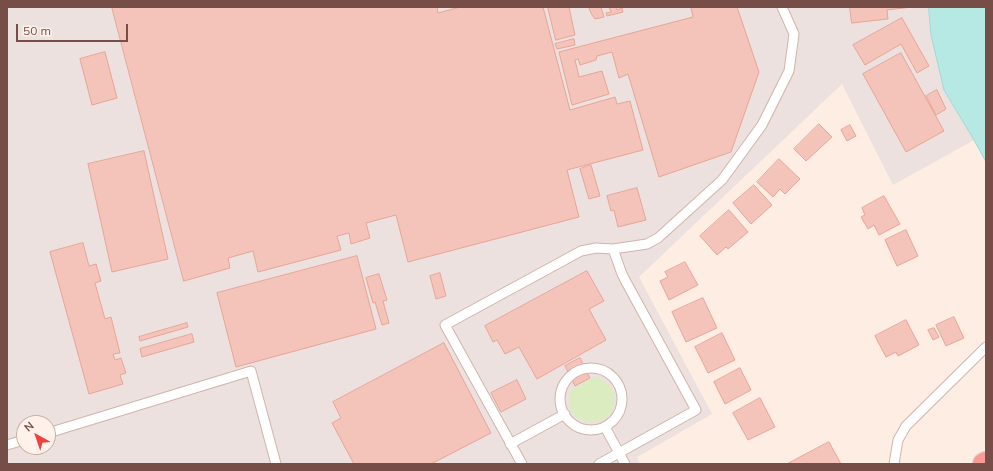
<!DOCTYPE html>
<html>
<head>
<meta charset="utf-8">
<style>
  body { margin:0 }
  #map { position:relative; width:993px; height:471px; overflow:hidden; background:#fdede3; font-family:Mulish,sans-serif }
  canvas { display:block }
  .frame { position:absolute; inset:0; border:8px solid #774e47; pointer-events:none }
  .north { position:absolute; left:16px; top:415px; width:40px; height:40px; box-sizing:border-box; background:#fff2ea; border:1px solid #c9b0a9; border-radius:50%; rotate:320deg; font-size:11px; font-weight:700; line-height:16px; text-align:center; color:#774e47 }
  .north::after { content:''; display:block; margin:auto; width:14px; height:18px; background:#ee4241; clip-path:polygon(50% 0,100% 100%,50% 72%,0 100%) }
  .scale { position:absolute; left:16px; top:24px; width:112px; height:18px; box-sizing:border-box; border:2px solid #774e47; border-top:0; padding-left:5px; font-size:12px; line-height:14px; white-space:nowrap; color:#774e47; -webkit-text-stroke:3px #fff2ea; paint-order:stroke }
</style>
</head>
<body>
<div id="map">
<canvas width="993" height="471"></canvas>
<div class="frame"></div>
<div class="north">N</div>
<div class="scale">50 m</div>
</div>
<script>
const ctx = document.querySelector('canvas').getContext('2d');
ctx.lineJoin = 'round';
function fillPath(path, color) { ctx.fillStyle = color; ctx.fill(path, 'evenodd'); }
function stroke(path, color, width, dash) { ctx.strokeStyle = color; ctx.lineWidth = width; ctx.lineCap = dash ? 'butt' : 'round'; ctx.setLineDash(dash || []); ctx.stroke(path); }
const industrial = new Path2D(`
  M7 7H929L931 35 944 90 974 140 893 185 842 84 639 277 712 414 637 457 640 464H7ZM24 423H48V447H24Z`);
const green = new Path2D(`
  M595 377C605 380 612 385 614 395 621 432 557 432 571 390Z`);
const water = new Path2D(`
  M929 7H986V162L974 140 944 90 931 35Z`);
const building = new Path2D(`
  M112 7H437L438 13 460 7H543L570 110 615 97 617 104 630 101 643 150 567 170 579 217 408 262 396 215 366 223 370 238 351 244 349 233 337 236 341 250 258 272 253 251 228 258 230 268 184 281Z
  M548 7H569L575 35 556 40Z
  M589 7H603H601L604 17 595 19 592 15Z
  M609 7H616L617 10 622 8 623 12 607 16 606 13 611 12Z
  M693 7H737L759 72 731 152 659 177 628 74 619 78 612 52 597 56 596 60 580 65 578 59 575 60 579 77 602 71 609 94 572 105 559 52 693 17 691 8Z
  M850 7H912L887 10 888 19 852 23Z
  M902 18 929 66 917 73 901 44 865 65 853 45Z
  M574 39 575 45 557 49 555 44Z
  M105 52 117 98 92 105 80 59Z
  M901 53 944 131 906 152 863 74Z
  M937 90 946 109 936 115 926 96Z
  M819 124 832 137 806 161 794 149Z
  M850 125 856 136 847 141 841 130Z
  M144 151 168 259 112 272 88 164Z
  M779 159 800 179 785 194 780 189 773 197 757 182Z
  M591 165 600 196 589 199 580 169Z
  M754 185 772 205 751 224 733 203Z
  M637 188 646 220 618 227 614 210 611 211 607 196Z
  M884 196 900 224 879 235 874 225 868 229 861 217 865 215 862 208Z
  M729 210 748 232 728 249 726 247 717 255 700 236Z
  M906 230 918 256 897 266 885 240Z
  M83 243 89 266 96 264 101 281 95 283 105 319 111 317 120 353 113 354 115 360 121 358 126 373 120 375 123 384 89 394 50 252Z
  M357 256 376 329 236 367 217 293Z
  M685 262 698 285 669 300 660 281 668 277 665 272Z
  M587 271 604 301 589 309 606 340 537 379 519 347 505 354 497 340 493 342 485 326Z
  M440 273 446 296 436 299 430 276Z
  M379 274 387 300 383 301 389 323 382 325 375 302 373 303 366 278Z
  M703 298 717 328 686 342 672 312Z
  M954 317 964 338 946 346 936 325Z
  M906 320 919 345 898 356 896 352 886 357 875 336Z
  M187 323 188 327 140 341 139 337Z
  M934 328 939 337 933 340 928 330Z
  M722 333 735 360 708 373 695 347Z
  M192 334 194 342 142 357 140 349Z
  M444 343 491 433 431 464H354L332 423 341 418 333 402Z
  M580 358 590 378 575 386 565 366Z
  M740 368 751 390 725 404 714 382Z
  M517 380 526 399 501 412 491 393Z
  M760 398 775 427 748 440 733 413Z
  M829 442 841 464H787Z`);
const lane = new Path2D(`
  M560 399a31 31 0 1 1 62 0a31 31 0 1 1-62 0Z
  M605 427 625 464
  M48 433 251 371 276 464
  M510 444 565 414
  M7 445 24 440
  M522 464 445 325 581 251 596 248 613 249
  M599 464 696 410 625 280 622 274 613 249 647 244 658 238 722 180 762 125 789 71 794 34 782 7
  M894 464 898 440 906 426 986 347`);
const highway = new Path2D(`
  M984 464 986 463`);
fillPath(industrial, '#ece1de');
fillPath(green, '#dbecc0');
fillPath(water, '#b6e8e4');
stroke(water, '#9cdad6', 1);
fillPath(building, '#f4c3b9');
stroke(building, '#e8a598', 1);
stroke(lane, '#d1b4ab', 11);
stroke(highway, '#d9cdcb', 24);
stroke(lane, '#fff', 9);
stroke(highway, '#fb9b96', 22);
</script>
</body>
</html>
